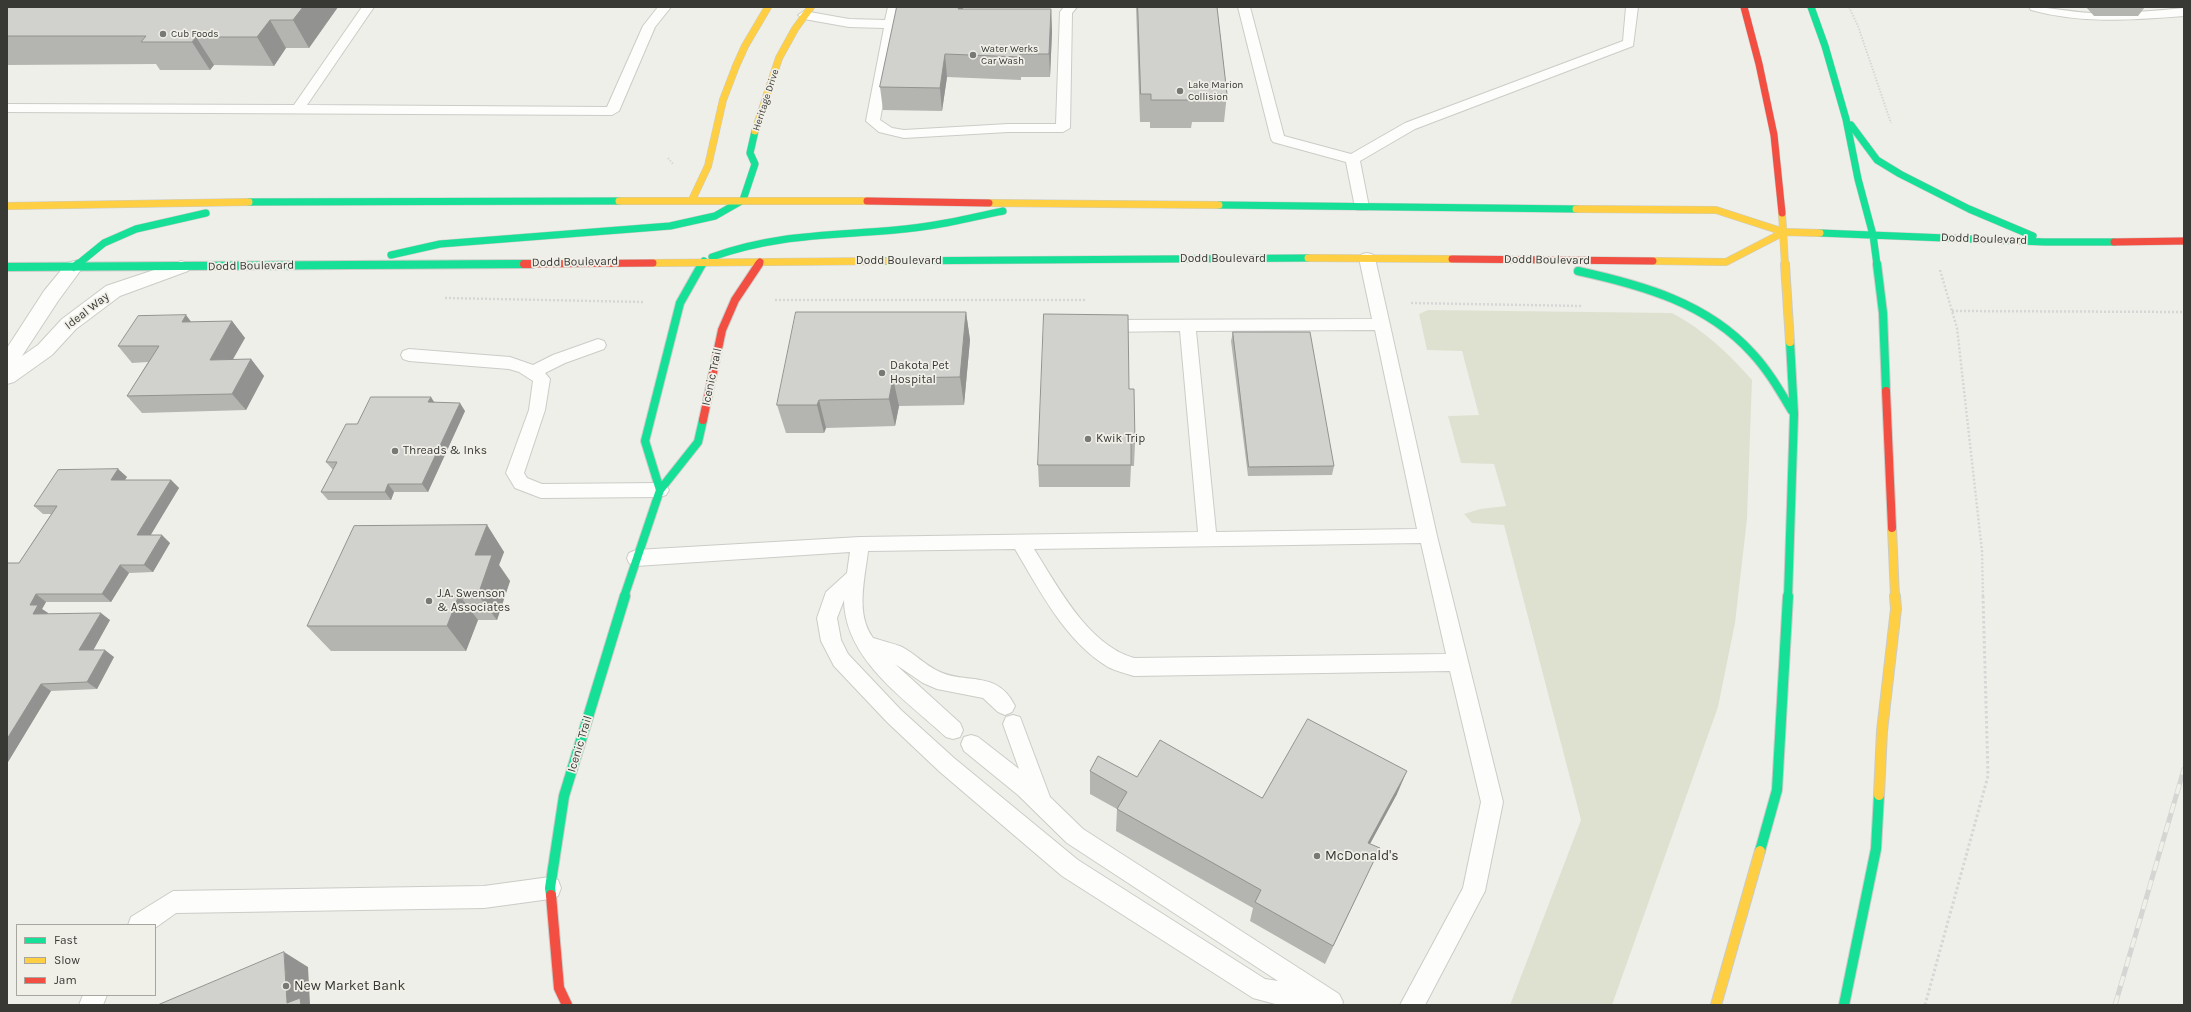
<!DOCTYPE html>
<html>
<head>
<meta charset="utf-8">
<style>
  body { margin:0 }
  #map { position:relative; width:2191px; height:1012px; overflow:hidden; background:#efefea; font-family:Karla,sans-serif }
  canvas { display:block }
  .frame { position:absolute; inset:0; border:8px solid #383835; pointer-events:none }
  .legend { position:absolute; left:16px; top:924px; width:140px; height:72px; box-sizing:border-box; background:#f1f0e8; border:1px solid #a7a6a0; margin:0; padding:5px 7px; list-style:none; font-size:12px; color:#383835 }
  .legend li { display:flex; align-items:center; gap:8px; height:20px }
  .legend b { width:20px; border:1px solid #a7a6a0 }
</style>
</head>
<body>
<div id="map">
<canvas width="2191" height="1012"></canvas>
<div class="frame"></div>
<ul class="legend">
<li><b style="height:5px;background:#16e098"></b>Fast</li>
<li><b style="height:5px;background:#ffcf43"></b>Slow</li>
<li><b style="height:5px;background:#f24e42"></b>Jam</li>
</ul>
</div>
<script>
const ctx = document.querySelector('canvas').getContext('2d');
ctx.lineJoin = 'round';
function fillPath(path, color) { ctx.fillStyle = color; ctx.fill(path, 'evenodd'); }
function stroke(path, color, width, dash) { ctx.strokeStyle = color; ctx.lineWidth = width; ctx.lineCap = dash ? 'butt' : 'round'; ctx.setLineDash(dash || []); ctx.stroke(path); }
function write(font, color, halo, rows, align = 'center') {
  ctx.font = font + ' Karla,sans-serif'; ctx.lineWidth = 3.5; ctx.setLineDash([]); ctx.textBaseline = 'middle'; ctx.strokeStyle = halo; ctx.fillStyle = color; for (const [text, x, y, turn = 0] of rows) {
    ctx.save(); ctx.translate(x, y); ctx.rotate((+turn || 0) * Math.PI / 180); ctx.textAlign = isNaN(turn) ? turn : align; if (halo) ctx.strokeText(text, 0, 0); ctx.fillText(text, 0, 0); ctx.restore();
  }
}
const green = new Path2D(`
  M1428 310 1672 313C1703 329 1729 354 1752 380L1747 519 1735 623 1718 707 1612 1005H1510L1581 820 1504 525 1472 523 1464 514 1480 509 1506 506 1494 464 1461 463 1448 416 1479 415 1462 351 1427 350 1419 314Z`);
const pathFar2 = new Path2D(`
  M1849 7 1858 26 1891 123
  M668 158 673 164`);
const pathFar1 = new Path2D(`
  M1940 270 1957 328 1982 551 1983 597
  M445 298 644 302
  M775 300H1086
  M1411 303 1582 306
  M1952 311 2184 312`);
const path = new Path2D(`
  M1925 1005 1988 776 1983 596`);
const lane = new Path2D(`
  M362 7H374L307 105 607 107 643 26 658 7H671L655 27 619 111 612 115 7 112V104L294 105Z
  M888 7H900L880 120 892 128 904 130 1008 124H1056L1060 12 1064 7H1077L1072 13 1070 128 1063 132H1008L904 138 879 132 866 121 884 28 849 27 804 19 798 15 804 11 849 19 885 20Z
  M1238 7H1250L1284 136 1351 154 1405 123 1623 41 1626 7H1638L1633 46 1415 129 1360 161 1369 207 1367 210H1357L1355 207 1346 162 1273 142 1271 139Z
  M2029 7C2050 7 2070 12 2091 13 2122 14 2153 11 2184 8V16C2131 20 2082 24 2031 10Z
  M1367 253 1372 254 1375 258 1437 536 1503 802 1485 891 1425 1005H1400L1463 888 1481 802 1450 671 1134 676C1125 673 1116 671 1108 667 1065 641 1040 591 1015 549L868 551C865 578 855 614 873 638 882 641 893 643 902 647 915 654 925 665 938 671 964 685 998 669 1015 706L1012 712 1005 715 998 712 983 698 937 689 923 683 895 664 960 723 963 730 960 737 953 739 946 737C905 699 845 660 844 600L837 618 841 640 848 654 901 710 954 758 1078 860 1265 979 1278 981 1067 843 1018 795 964 751 961 744 964 737 971 735 978 737 1019 769 1003 724 1006 717 1013 715 1020 717 1050 797 1083 829 1339 994 1343 1002 1342 1005H1279L1253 998 1062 876 940 772 887 722 834 666 821 641 817 618 826 592 847 573 850 552 636 566 629 563 627 558 629 553 636 550 860 537 1198 532 1180 331 1103 332 1097 330 1095 326 1097 322 1103 320 1372 319 1359 258 1362 254ZM1375 330 1417 529 1216 532 1196 331ZM1421 543 1446 654 1134 658C1088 645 1058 587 1034 549Z
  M598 339 604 341 606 345 604 349 565 363 545 373 550 379 545 410 524 473 527 478 542 484 660 483 666 485 669 490 666 495 660 497 541 498 515 488 506 473 529 410 533 381 519 372 509 369 409 361 403 359 401 355 403 351 409 349 510 357 533 365 553 355Z
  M550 877 558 880 561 888 558 896 550 899 484 908 176 913 155 928V925H128L131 917 173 891 484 886Z
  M83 995H107L103 1005H79Z`);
const street = new Path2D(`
  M74 261 81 263 83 267 58 301 22 356 38 345 62 319 106 286 181 261 188 263 190 267 188 271 120 296 76 329 52 355 14 382 7 384V348L44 291 67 263Z`);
const fastFar2 = new Path2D(`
  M1811 7 1825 46 1846 119 1858 179 1873 235 1877 265
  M1851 125 1877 160 1900 174 1969 209 2033 236
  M249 202 619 201
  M1219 205 1576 209
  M1820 233 2045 242H2114
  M391 255 440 244 670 226 715 216 743 200 755 164 750 153 755 131
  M712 257C775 234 830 236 895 230 932 227 967 219 1003 211
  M885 261 1308 258
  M77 265 104 243 136 229 206 213
  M364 265 524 264
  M702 265 704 261`);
const fastFar1 = new Path2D(`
  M1877 264 1883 313 1886 391
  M7 267 524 264
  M74 267 78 264
  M1578 271C1642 285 1707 303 1752 353 1768 370 1780 391 1792 411
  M660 490 645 441 680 303 702 264
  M624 597 660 490 698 442 703 420
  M1788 597 1794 414 1790 342`);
const fast = new Path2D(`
  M1760 851 1777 790 1788 596
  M551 895 550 888 564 796 625 596
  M1844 1005 1876 849 1879 795`);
const slowFar2 = new Path2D(`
  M755 131 779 58 795 29 811 7
  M692 200 708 166 723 100 736 66 745 46 768 7
  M619 201H867
  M989 203 1219 205
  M7 206 249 202
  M1576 209 1716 210 1784 232 1820 233
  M1782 213 1785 265
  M1308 258 1452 259
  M1653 261 1726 262 1784 232
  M653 263 885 261`);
const slowFar1 = new Path2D(`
  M1785 264 1790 342
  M1892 528 1895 597`);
const slow = new Path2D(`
  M1879 795 1882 731 1896 609 1895 596
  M1716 1005 1760 851`);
const jamFar2 = new Path2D(`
  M1744 7 1759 64 1774 135 1782 213
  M867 201 989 203
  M2114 242 2184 241
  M1452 259 1653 261
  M524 264 653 263
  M758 265 760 262`);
const jamFar1 = new Path2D(`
  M524 264H533
  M1886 391 1892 528
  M703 420 722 330 735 300 759 264`);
const jam = new Path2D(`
  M551 895 559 988 567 1005`);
const rail = new Path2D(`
  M2115 1005 2184 769`);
const wall = new Path2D(`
  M7 7H338L309 48H286L274 66 214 65 210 70H160L156 64 7 65Z
  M897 7H963V9H1051L1052 32 1050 77H1021V80L947 77 942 111 883 110 880 87Z
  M1136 7H1217L1227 94 1224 122H1192L1191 128H1150V122H1140Z
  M2086 7H2145L2138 16H2094Z
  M966 312 970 340 964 405 899 406 895 426 826 428 824 433H786L777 405Z
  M232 321 245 338 232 360 251 359 264 376 246 410 142 413 127 396 148 362 132 363 118 346 192 322Z
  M1233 332 1334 466 1332 475 1248 476 1231 341Z
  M1129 389 1135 443 1134 466H1131L1130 487H1039L1038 465Z
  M434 402 465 411 428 492H394L391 500H328L321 492 333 470 326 462Z
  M118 469 127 477 124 480H171L179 488 150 535 170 543 153 572 129 573 111 602H46L42 609 48 613 47 614 110 620 93 650 114 657 97 689 51 691 8 762H7V563H19L51 514H43L34 506Z
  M487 525 504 552 499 565 510 581 497 620H478L466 651H331L307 626Z
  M1090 771 1137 777 1262 798 1397 794 1370 844 1380 848 1325 964 1250 921 1253 908 1116 831 1117 809 1090 794Z`);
const shadedWall = new Path2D(`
  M303 7H338L309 48 293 20Z
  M959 7H963V13L958 9Z
  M1051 9 1052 32 1050 77 1049 54Z
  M270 20 286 48 274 66 257 37Z
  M196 37 214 65 210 70 192 42Z
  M945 54 947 77 942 111 940 88Z
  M966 312 970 340 964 405 960 377Z
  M186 315 199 332 182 322Z
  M232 321 245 338 223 377 210 360Z
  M251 359 264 376 246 410 232 394Z
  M893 378 899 406 895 426 889 399Z
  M431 397 436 405 428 402Z
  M819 400 826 428 824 433 817 405Z
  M460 403 465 411 428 492 422 484Z
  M118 469 127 477 119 489 111 480Z
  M171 480 179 488 146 543 137 535Z
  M388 484 394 492 391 500 385 492Z
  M487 525 504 552 499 565 510 581 497 620 478 595 475 555Z
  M162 535 170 543 153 572 144 565Z
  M120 565 129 573 111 602 102 594Z
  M36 594 46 602 42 609 48 613 42 621 33 614 30 605Z
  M459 595 478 620 466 651 447 626Z
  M101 613 110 620 89 658 79 650Z
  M105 650 114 657 97 689 87 682Z
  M41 684 51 691 8 762H7V739Z
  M1407 771 1397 794 1359 864 1368 843Z
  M284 952 308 967 310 1004 313 1005H291L287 1003Z`);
const building = new Path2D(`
  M7 7H303L293 20H270L257 37H196L192 42H141L146 36H7Z
  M897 7H959L958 9H1051L1049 54H1020V57L945 54 940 88 880 87Z
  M1138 7H1217L1227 94H1193V100H1151V94H1141Z
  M796 312H966L960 377 893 378 889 399 819 400 817 405H777Z
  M1044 314 1128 315 1129 389H1134L1135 443H1131V465H1038Z
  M186 315 182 322 232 321 210 360 251 359 232 394 127 396 159 346H118L138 316Z
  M1233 332H1310L1334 466 1249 467Z
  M371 397H431L428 402 460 403 422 484H388L385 492H321L337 462H326L346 424H357Z
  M118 469 111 480H171L137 535H162L144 565H120L102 594H36L30 605H38L33 614 101 613 79 650H105L87 682 41 684 7 739V563H19L57 506H34L58 470Z
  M487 525 475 555H492L478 595H459L447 626H307L354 526Z
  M1308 719 1407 771 1368 843 1380 848 1333 946 1255 902 1261 890 1117 809 1127 792 1090 771 1098 756 1137 777 1160 740 1262 798Z
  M284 952 287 1003 300 998 301 1005H158Z`);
const markers = [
  [163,34,4,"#787874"],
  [973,55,4,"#787874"],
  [1180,91,4,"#787874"],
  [882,373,4,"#787874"],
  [1088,439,4,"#787874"],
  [395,451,4,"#787874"],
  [429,601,4,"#787874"],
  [1317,856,4,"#787874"],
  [286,986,4,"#787874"]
];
const farPoinames = [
  ["Cub Foods",171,34],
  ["Water Werks",981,49],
  ["Car Wash",981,61],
  ["Lake Marion",1188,85],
  ["Collision",1188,97]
];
const farStreetnames = [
  ["Heritage Drive",766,100,-72]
];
const streetNames = [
  ["Dodd Boulevard",1984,239,2],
  ["Dodd Boulevard",1223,259],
  ["Dodd Boulevard",1547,260,1],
  ["Dodd Boulevard",899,261],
  ["Dodd Boulevard",575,262,-1],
  ["Dodd Boulevard",251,266,-1],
  ["Ideal Way",87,311,-38],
  ["Icenic Trail",712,377,-78],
  ["Icenic Trail",580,744,-73]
];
const poiNames = [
  ["Dakota Pet",890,366],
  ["Hospital",890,380],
  ["Kwik Trip",1096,439],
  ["Threads & Inks",403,451],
  ["J.A. Swenson",437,594],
  ["& Associates",437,608]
];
const nearPoinames = [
  ["McDonald's",1325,856],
  ["New Market Bank",294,986]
];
fillPath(green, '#dfe1d0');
stroke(lane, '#cbcbc7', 2);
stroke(street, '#cbcbc7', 2);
stroke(fastFar2, '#cbcbc7', 8);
stroke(fastFar1, '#cbcbc7', 10);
stroke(fast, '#cbcbc7', 12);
stroke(slowFar2, '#cbcbc7', 8);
stroke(slowFar1, '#cbcbc7', 10);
stroke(slow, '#cbcbc7', 12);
stroke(jamFar2, '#cbcbc7', 8);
stroke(jamFar1, '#cbcbc7', 10);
stroke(jam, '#cbcbc7', 12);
stroke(pathFar2, '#d6d6d6', 2, [1.5, 1.5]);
stroke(pathFar1, '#d6d6d6', 2.5, [2, 2]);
stroke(path, '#d6d6d6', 3, [2.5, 2.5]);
fillPath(lane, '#fdfdfc');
fillPath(street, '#fdfdfc');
stroke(fastFar2, '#16e098', 7);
stroke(fastFar1, '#16e098', 8);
stroke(fast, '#16e098', 10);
stroke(slowFar2, '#ffcf43', 7);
stroke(slowFar1, '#ffcf43', 8);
stroke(slow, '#ffcf43', 10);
stroke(jamFar2, '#f24e42', 7);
stroke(jamFar1, '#f24e42', 8);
stroke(jam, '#f24e42', 10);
stroke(rail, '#d5d5d4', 5);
stroke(rail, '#f1f0e8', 3.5, [10]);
fillPath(wall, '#b4b4b0');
fillPath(shadedWall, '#929290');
fillPath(building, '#d1d1cd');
stroke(building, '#929290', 1);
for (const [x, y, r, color] of markers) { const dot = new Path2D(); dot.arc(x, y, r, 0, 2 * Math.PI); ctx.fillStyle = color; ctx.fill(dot); stroke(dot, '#f1f0e8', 1.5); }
write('10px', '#383835', '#f1f0e8', farPoinames, 'left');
write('10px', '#383835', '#f1f0e8', farStreetnames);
write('12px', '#383835', '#f1f0e8', streetNames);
write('12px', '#383835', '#f1f0e8', poiNames, 'left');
write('14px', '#383835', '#f1f0e8', nearPoinames, 'left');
</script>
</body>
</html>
